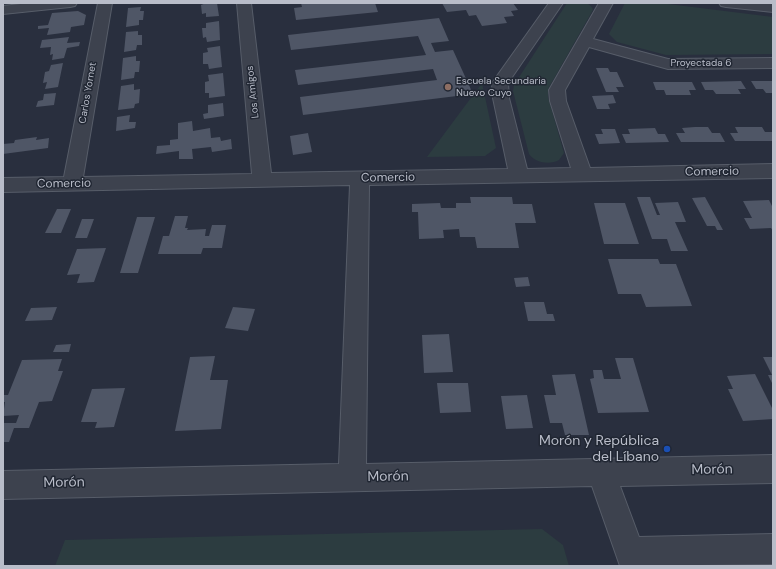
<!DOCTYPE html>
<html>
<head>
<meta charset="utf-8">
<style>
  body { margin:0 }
  #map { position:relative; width:776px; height:569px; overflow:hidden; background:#292f3e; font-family:"DM Sans",sans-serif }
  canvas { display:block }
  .frame { position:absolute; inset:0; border:4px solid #b9bdc9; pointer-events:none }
</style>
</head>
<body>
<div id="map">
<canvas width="776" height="569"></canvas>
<div class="frame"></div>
</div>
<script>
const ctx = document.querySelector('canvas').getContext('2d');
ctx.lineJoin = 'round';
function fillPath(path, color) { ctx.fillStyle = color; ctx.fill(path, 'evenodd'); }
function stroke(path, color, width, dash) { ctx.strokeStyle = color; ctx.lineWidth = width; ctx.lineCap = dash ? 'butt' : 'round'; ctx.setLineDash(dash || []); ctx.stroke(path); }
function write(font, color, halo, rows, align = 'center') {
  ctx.font = font + ' "DM Sans",sans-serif'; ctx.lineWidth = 3; ctx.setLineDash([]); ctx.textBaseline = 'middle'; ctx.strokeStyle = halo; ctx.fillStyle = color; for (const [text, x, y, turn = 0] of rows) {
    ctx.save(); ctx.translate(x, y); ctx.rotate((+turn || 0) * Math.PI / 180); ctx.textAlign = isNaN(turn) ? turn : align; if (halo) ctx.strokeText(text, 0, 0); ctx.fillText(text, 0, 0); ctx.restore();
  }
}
const green = new Path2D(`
  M567 3C576 3 590 0 593 10L548 89V97L564 153 559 160C550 165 535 163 529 154L513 91 514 85Z
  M625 3H660L773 17V54L666 55 617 42 609 34Z
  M482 83 496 148 485 156 427 157Z
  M542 529 563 545 569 566H55L65 540Z`);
const building = new Path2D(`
  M206 3H217L219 16 206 17V13L202 14 201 5Z
  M301 3H375L378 12 296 20 294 8 302 7Z
  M442 3H513L518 10 511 11 514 16 504 17 507 23 482 26 476 15 469 16 466 10 447 12Z
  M141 7 140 11H144L143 20H139V25L126 27 128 8Z
  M78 11 86 15 84 25 71 27 70 32 47 35 49 28 38 29V26L48 25 52 13Z
  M439 18 449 41 431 43 435 52 453 50 473 94 303 115 300 97 437 80 433 69 298 85 295 70 426 55 418 36 291 50 288 35Z
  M219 21 220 40 207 42 206 37 203 38 202 28H206V23Z
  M138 31V35H142V45H137L136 50 124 52 126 32Z
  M69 37 67 43 80 42 79 46 67 48 64 58 52 60 53 54 50 55 51 47 40 48 42 40Z
  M220 46 222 67 209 69 208 64H203V53L208 52 207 48Z
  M136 56V61H140L139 72H135L134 78 121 80 123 58Z
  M63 63 58 87 45 89 47 82 43 83 45 72 49 71 51 65Z
  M596 68H608L610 72H617L624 87H616L619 92H606Z
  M223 73 225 96 209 98V93H205V82L209 81 208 75Z
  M741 81 746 89H738L741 94H716L713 90H705L701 82Z
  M751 81H773V93H766L763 89H756Z
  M653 82H692L696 90H689L691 95H666L664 90H656Z
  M134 84V90L140 89 139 103 135 104 134 108 118 110 121 86Z
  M56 93 54 105 36 107 38 101 43 100 44 94Z
  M613 95 616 103 608 104 610 109H597L592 96Z
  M223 103 224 116 204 119 203 114 208 113V105Z
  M130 115 129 122H136L135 128 116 131 117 117Z
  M192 121 193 131 210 128 211 138 220 137 221 141 231 139 232 149 212 152 211 147 192 149 193 159H179V151L156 154 157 146 170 145V140L178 139V123Z
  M695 127H708L712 133H720L725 142H681L676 133H685L682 128Z
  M735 127H762L765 132H773V141H735L730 133H738Z
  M655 128 658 134H665L669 142 626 143 622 134H630L628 129Z
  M601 129H615L620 143 599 144 595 134H603Z
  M308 133 312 152 293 155 290 136Z
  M37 137 36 140 49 138 48 148 3 154V144L14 143 15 140Z
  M470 197H512L513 204H532L536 223H515L519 248H477L475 237H460L459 229 443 230 444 238 419 239 418 212H412V204L440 203 441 208H456V203H471Z
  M637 197H650L657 215H660L655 203 678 202 686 222H675L688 251H671L667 239H652Z
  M705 197 723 230H717L715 226H707L692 198Z
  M769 200 773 208V231L771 228 750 229 744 218H752L743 201Z
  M594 203H625L639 244H604Z
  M57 209H71L61 233H45Z
  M175 216H188L185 228H188L187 230 206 229 205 236H209L212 225H226L222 248H203L201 254H158L163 236H169Z
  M137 217H155L138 273H120Z
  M82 219H94L87 238H75Z
  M106 248 94 282 77 283 80 274 67 275 77 249Z
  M608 259H658L660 264H676L692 306 646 307 641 294H618Z
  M528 277 530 286 516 287 514 278Z
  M524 302H544L547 314H553L555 321H528Z
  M57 307 52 320 25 321 31 308Z
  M233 307 255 309 248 331 225 328Z
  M449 334 453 372 424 373 422 335Z
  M71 344 69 352H53L56 345Z
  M215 356 210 380H228L221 429 175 431 190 357Z
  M763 357H773V385L768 375H772Z
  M615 358H633L649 412 598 413 590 379 594 378 593 370H602L604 379H621Z
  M62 359 58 371H63L52 401 39 402 29 428H14L9 442H3V423H16L19 415 3 416 5 402H3V395H8L22 360Z
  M575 374 580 395 589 435H565L562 423H550L544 395H556L552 375Z
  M755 374 773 410V419L743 421 728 389H733L727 376Z
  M437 383H468L471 412 440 413Z
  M125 388 114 427 95 428 97 422H81L92 389Z
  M527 395 533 428 506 429 501 396Z`);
const minor = new Path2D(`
  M29 3H77L75 6 70 7 3 14V6Z
  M98 3H112L83 177 252 174 237 3H251L271 173 508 169 493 98 492 83 549 3H563L508 83 509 98 527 169 571 168 550 101 549 90 599 3H613L593 39 668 59 773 58V68L668 69 589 47 565 90 566 101 590 168 773 164V178L369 185 366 464 773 455V483L620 486 639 537 773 534V564L620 566 592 486 3 499V471L339 464 350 185 3 192V178L64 177Z
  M719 3 773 4V12L726 7 721 6Z`);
const markers = [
  [448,87,4,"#8d6e63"],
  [667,449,4,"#1a4fb4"]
];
const farStreetnames = [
  ["Proyectada 6",701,63],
  ["Los Amigos",253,92,-96],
  ["Carlos Yornet",88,93,-80]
];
const farPoinames = [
  ["Escuela Secundaria",456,81],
  ["Nuevo Cuyo",456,93]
];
const streetNames = [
  ["Comercio",712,172,-1],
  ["Comercio",388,178,-1],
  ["Comercio",64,184,-1]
];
const nearPoinames = [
  ["Morón y República",659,441],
  ["del Líbano",659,457]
];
const nearStreetnames = [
  ["Morón",712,470,-1],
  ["Morón",388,477,-1],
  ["Morón",64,483,-1]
];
fillPath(green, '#2c3c40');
fillPath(building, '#4f5666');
stroke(minor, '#575d69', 2);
fillPath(minor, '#3d424e');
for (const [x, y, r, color] of markers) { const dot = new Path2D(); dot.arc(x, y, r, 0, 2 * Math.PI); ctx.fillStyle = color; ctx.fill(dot); stroke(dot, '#212733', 1.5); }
write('10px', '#b9bdc9', '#212733', farStreetnames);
write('10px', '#b9bdc9', '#212733', farPoinames, 'left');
write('12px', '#b9bdc9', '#212733', streetNames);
write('14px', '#b9bdc9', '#212733', nearPoinames, 'right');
write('14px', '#b9bdc9', '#212733', nearStreetnames);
</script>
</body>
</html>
